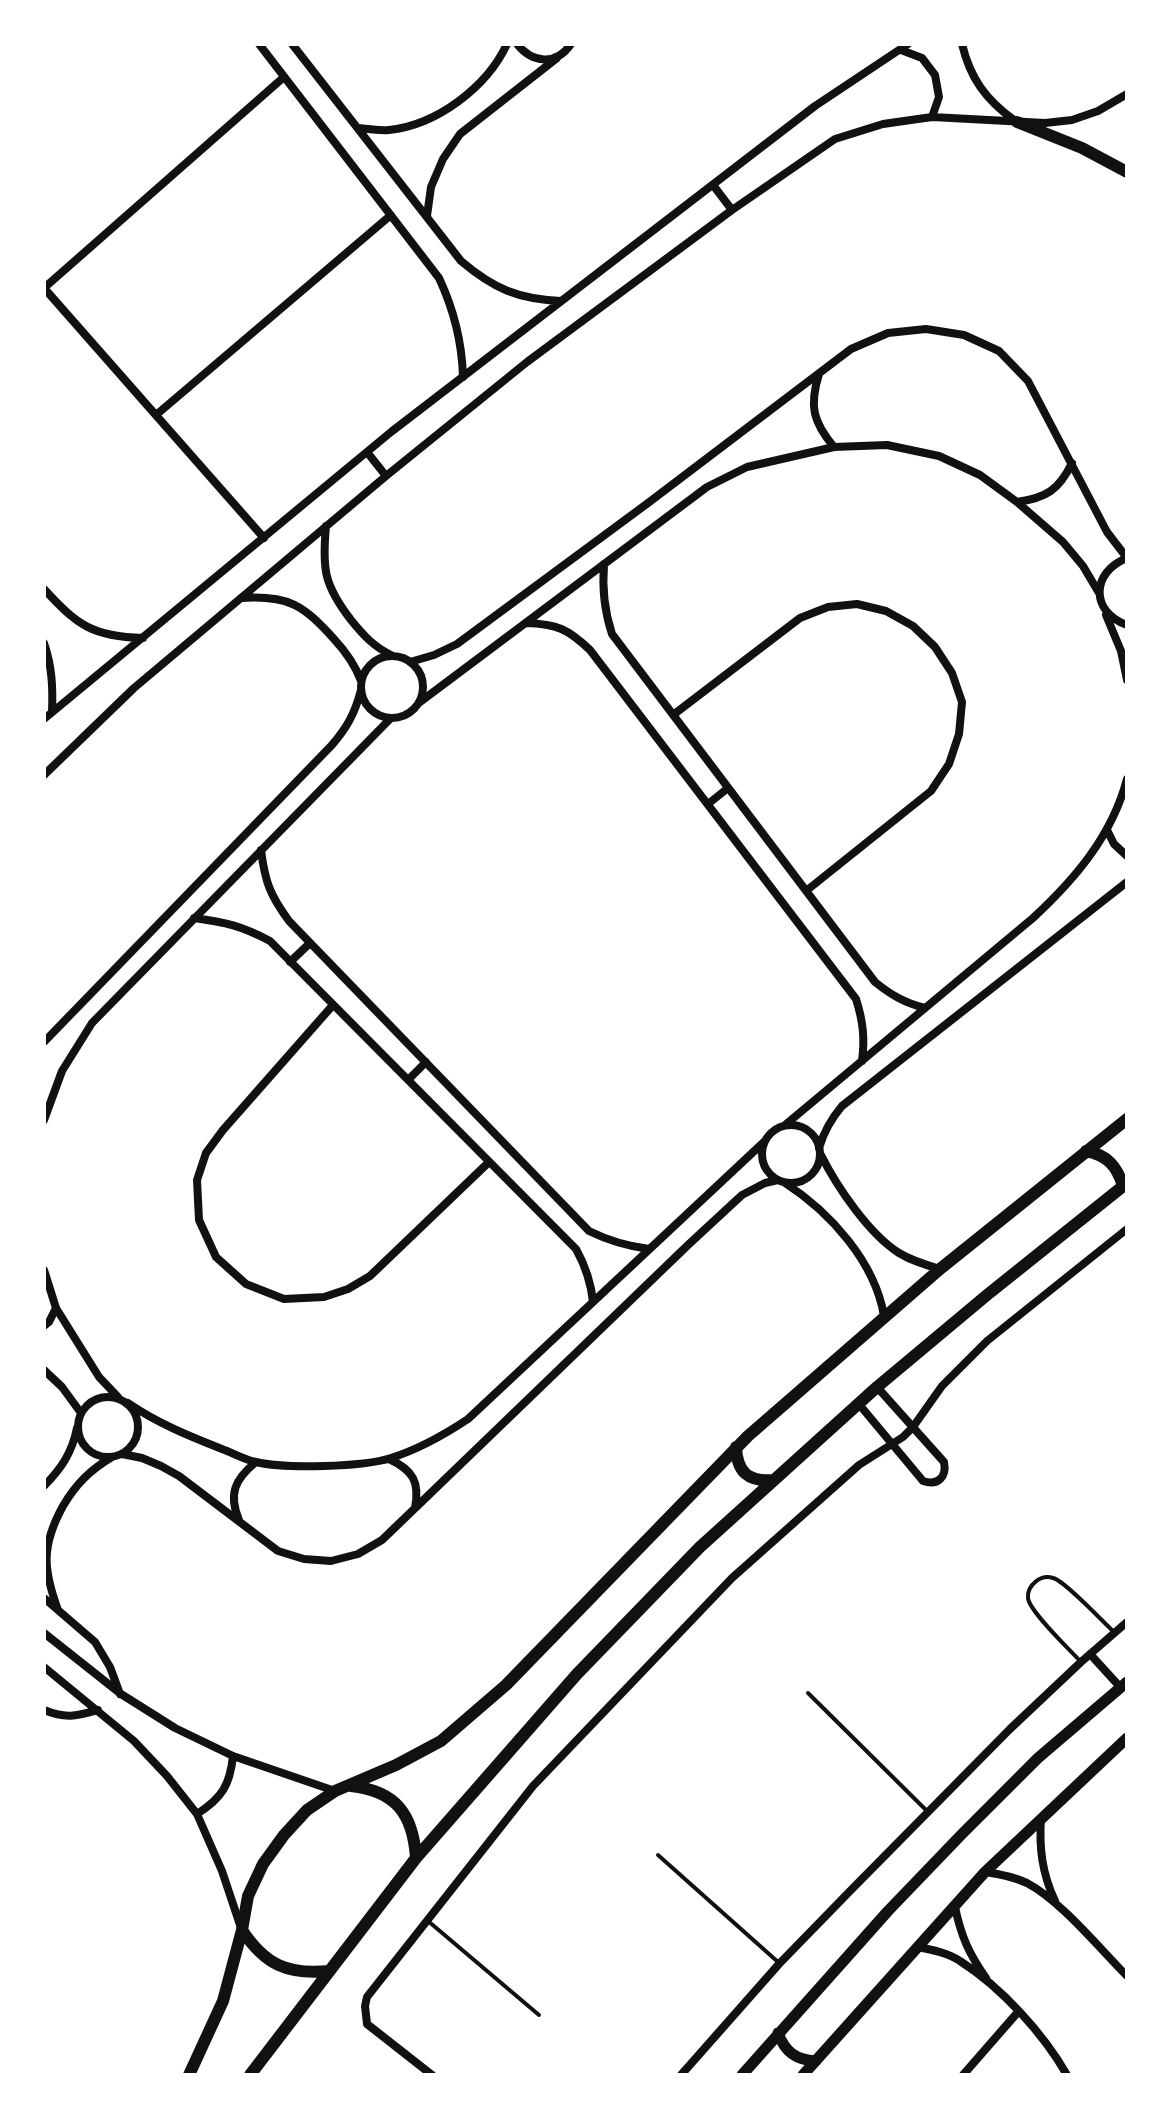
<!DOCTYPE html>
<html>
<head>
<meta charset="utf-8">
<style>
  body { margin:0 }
  #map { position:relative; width:1171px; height:2119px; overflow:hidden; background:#fff; font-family:Figtree,sans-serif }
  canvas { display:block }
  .frame { position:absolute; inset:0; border:46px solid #fff; pointer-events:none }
</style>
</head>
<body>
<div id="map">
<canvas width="1171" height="2119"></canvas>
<div class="frame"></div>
</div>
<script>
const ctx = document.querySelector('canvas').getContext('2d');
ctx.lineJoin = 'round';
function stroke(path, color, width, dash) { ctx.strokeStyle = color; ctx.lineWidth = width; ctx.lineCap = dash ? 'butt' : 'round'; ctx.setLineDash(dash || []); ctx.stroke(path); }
const service = new Path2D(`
  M1080 1661C1070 1650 1029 1611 1028 1598 1027 1585 1041 1574 1053 1578 1065 1581 1103 1622 1114 1632
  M808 1693 928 1812
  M658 1855 778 1962
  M428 1921 539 2015`);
const minor = new Path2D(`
  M259 44 439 278C454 310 462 341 463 377
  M292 44 461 261C494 289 518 299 561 301
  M517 44C532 63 556 66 571 44
  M962 44C970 78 986 100 1014 120
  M901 50 922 58 935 75 939 97 932 117
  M358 128C368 129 379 131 389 130 437 125 487 87 507 44
  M713 185 732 210
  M427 216 431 187 443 159 460 134 557 58
  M44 288 264 538
  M44 288 284 77
  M819 374C809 406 813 422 834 447
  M156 415 391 215
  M367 452 386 476
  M1017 502C1046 498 1059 490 1072 463
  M326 526C322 569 324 585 351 620 364 636 374 647 393 656
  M604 564C602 589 604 610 612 634L875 982C891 995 905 1003 925 1008
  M44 589C77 625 93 637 143 638
  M241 598C289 595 303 605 334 639 346 652 355 664 361 681
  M1106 615 1121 651 1127 680
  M526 623C557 624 568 629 590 650L856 999C863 1021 865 1038 862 1061
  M44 643C52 666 53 687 52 712
  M361 687a31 31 0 1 1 62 0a31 31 0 1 1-62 0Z
  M410 662 434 655 457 644 648 503 851 349 888 333 926 329 964 335 999 351 1028 381 1107 532 1127 558C1091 572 1090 612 1127 625
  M420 702 707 487 747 467 834 447 887 445 939 456 980 475 1017 502 1063 542 1083 566 1099 593
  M673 715 800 618 828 607 857 604 886 611 913 626 935 647 952 673 962 702 959 734 949 764 931 791 806 891
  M44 719 391 432 815 106 908 44
  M44 775 134 688 386 476 527 362 732 210 835 139 883 124 932 117 1045 123 1072 120 1098 111 1127 94
  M708 804 728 788
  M1107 830 1114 844 1127 856
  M261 850C265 882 270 895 289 921L589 1231C609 1241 627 1246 649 1249
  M194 918C225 922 242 926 270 941L576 1249C586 1267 591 1282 593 1302
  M290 962 310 943
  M333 1005 223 1130 206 1153 197 1180 199 1220 216 1257 246 1284 284 1299 324 1297 348 1289 370 1276 489 1162
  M44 1042 331 746C347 728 355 713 361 690
  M408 1080 426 1062
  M44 1120 62 1071 92 1023 390 719
  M785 1125 1033 918C1075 879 1112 836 1127 779
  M762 1154a29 29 0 1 1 58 0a29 29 0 1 1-58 0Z
  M819 1148C824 1131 831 1119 842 1106L1127 882
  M821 1155C837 1187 869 1234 899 1253 912 1261 926 1265 940 1269
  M785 1183C830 1212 875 1262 884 1316
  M44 1270 56 1308 99 1377 118 1397
  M44 1326 49 1322 56 1308
  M44 1370 62 1387 81 1413
  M78 1427a30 30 0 1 1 60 0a30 30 0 1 1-60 0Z
  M128 1403C157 1423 189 1436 222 1449 233 1453 245 1460 256 1462 285 1469 363 1467 391 1458 419 1449 444 1435 468 1419L765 1141
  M858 1403 923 1481C938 1486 947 1477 944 1462L877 1387
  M122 1454 142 1458 161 1466 179 1476 278 1551 304 1559 331 1561 358 1554 382 1540 688 1245 742 1195 765 1183 778 1180
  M389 1459C413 1470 420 1482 415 1508
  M44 1486C61 1469 72 1453 77 1428
  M239 1520C228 1494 235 1479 256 1462
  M44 1598 95 1642 110 1667 120 1694
  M58 1610C43 1569 41 1546 63 1506 76 1484 90 1470 112 1457
  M44 1633 121 1694 175 1728 233 1756 335 1791
  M1090 1654 1121 1688
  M44 1667 134 1741 167 1776 197 1814 222 1871 241 1928
  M44 1710C66 1719 76 1716 98 1710
  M197 1814C222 1798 230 1785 233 1756
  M1041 1818C1039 1848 1042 1873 1055 1901
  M985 1872C1000 1874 1014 1877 1027 1883 1061 1901 1099 1948 1127 1976
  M955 1907C961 1936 969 1954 986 1978
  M918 1947C933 1950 948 1953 960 1961 1001 1987 1043 2033 1067 2075
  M432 2075 367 2024 365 2006 367 1997 533 1786 732 1578 859 1465 903 1437 913 1427 942 1386 987 1341 1127 1229
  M681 2075 779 1964 852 1889 1010 1729 1081 1662 1127 1622
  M963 2075 1018 2012`);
const tertiary = new Path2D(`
  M778 2033C785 2052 796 2060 816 2061
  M742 2075 888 1911 962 1834 1038 1758 1127 1682
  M803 2075 985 1872 1127 1738`);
const secondary = new Path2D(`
  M1017 122 1082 148 1127 172
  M1086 1151C1107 1155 1117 1166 1123 1186
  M736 1447C737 1472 748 1482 773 1480
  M351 1786C396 1791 413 1814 416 1858
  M242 1930C265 1965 288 1975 329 1971
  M189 2075 223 2001 242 1930 248 1896 263 1864 284 1835 307 1810 335 1791 396 1765 441 1741 506 1685 748 1436 940 1269 1127 1119
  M250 2075 416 1858 577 1674 700 1547 877 1387 987 1295 1127 1183`);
stroke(service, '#111', 4);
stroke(minor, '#111', 8);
stroke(tertiary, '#111', 11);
stroke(secondary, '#111', 12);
</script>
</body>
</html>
